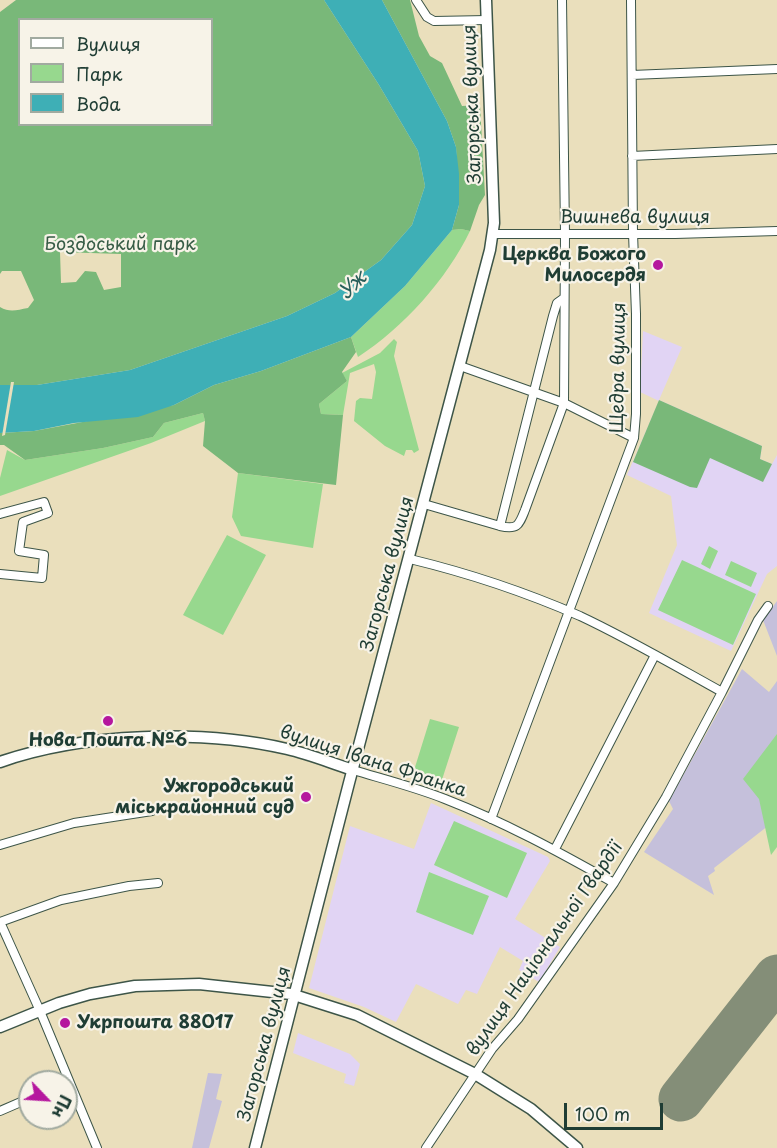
<!DOCTYPE html>
<html>
<head>
<meta charset="utf-8">
<style>
  body { margin:0 }
  #map { position:relative; width:777px; height:1148px; overflow:hidden; background:#eadfbc; font-family:"Playpen Sans",sans-serif }
  canvas { display:block }
  .legend { position:absolute; left:18px; top:18px; width:195px; height:108px; box-sizing:border-box; background:#f7f3e8; border:2px solid #a1aaa0; margin:0; padding:8px 10px; list-style:none; font-size:18px; color:#1f3d34 }
  .legend li { display:flex; align-items:center; gap:12px; height:30px }
  .legend b { width:30px; border:2px solid #a1aaa0 }
  .north { position:absolute; left:18px; top:1070px; width:60px; height:60px; box-sizing:border-box; background:#f7f3e8; border:2px solid #a1aaa0; border-radius:50%; rotate:115deg; font-size:16px; font-weight:700; line-height:24px; text-align:center; color:#1f3d34 }
  .north::after { content:''; display:block; margin:auto; width:21px; height:27px; background:#b5179e; clip-path:polygon(50% 0,100% 100%,50% 72%,0 100%) }
  .scale { position:absolute; left:564px; top:1103px; width:99px; height:27px; box-sizing:border-box; border:3px solid #1f3d34; border-top:0; padding-left:8px; font-size:18px; line-height:21px; white-space:nowrap; color:#1f3d34; -webkit-text-stroke:4px #f7f3e8; paint-order:stroke }
</style>
</head>
<body>
<div id="map">
<canvas width="777" height="1148"></canvas>
<ul class="legend">
<li><b style="height:8px;background:#fff"></b>Вулиця</li>
<li><b style="height:16px;background:#97d88e"></b>Парк</li>
<li><b style="height:16px;background:#3eafb6"></b>Вода</li>
</ul>
<div class="north">Пн</div>
<div class="scale">100 m</div>
</div>
<script>
const ctx = document.querySelector('canvas').getContext('2d');
ctx.lineJoin = 'round';
function fillPath(path, color) { ctx.fillStyle = color; ctx.fill(path, 'evenodd'); }
function stroke(path, color, width, dash) { ctx.strokeStyle = color; ctx.lineWidth = width; ctx.lineCap = dash ? 'butt' : 'round'; ctx.setLineDash(dash || []); ctx.stroke(path); }
function write(font, color, halo, rows, align = 'center') {
  ctx.font = font + ' "Playpen Sans",sans-serif'; ctx.lineWidth = 4.5; ctx.setLineDash([]); ctx.textBaseline = 'middle'; ctx.strokeStyle = halo; ctx.fillStyle = color; for (const [text, x, y, turn = 0] of rows) {
    ctx.save(); ctx.translate(x, y); ctx.rotate((+turn || 0) * Math.PI / 180); ctx.textAlign = isNaN(turn) ? turn : align; if (halo) ctx.strokeText(text, 0, 0); ctx.fillText(text, 0, 0); ctx.restore();
  }
}
const built = new Path2D(`
  M643 331 682 347 659 400 762 446 760 459 772 464 777 455V566L767 574 731 651 649 613 677 545 671 496 627 475 659 401 640 392Z
  M431 803 548 857 550 861 515 919 560 947 539 982 519 970 523 961 500 947 477 994 466 990 458 1004 416 984 396 1022 364 1007 309 988 350 826 414 849Z
  M298 1033 350 1054 360 1064 354 1086 344 1083 346 1074 293 1053Z`);
const industrial = new Path2D(`
  M777 601V656L763 620Z
  M742 669 769 692 777 681V750L773 822 714 868 715 871 708 876 714 895 644 852 673 809 669 801Z
  M208 1073 222 1074 216 1099 222 1101 209 1148H192Z`);
const green = new Path2D(`
  M461 229 470 231C447 279 403 328 358 357L351 337 405 286 452 230Z
  M394 339 397 342 394 356 419 450 414 453 412 450H406L404 456 385 446 354 421 356 401 360 398 372 399 376 372 374 364 350 373 343 415 321 414 319 404 347 381 342 373 380 353Z
  M203 413 205 421 151 443 0 496V478L7 450 25 460 103 448 153 437 164 423Z
  M238 473 323 484 313 548 241 536 232 517Z
  M227 535 266 555 223 635 183 615Z
  M709 546 718 551 710 569 701 564Z
  M682 560 756 594 733 645 658 610Z
  M731 561 757 573 751 587 725 575Z
  M430 719 459 727 439 789 411 780Z
  M777 734V847L771 855 759 799 743 779Z
  M454 821 527 853 507 898 434 865Z
  M429 872 489 896 473 935 416 912Z`);
const forest = new Path2D(`
  M16 0H324L379 85 418 151 425 186 412 225 381 260 335 293 287 316 130 370 37 385H0V307C10 313 17 310 28 308L34 300 21 271H2L0 274V12ZM20 20H212V124H20ZM60 252 121 254V287L104 290 96 272 85 271 76 282 61 283Z
  M382 0H410L419 36 430 56 442 63 462 106 480 105 485 195 479 205 470 231 461 229 452 230 459 205 456 147 447 121Z
  M351 337 356 352 342 372 347 381 319 404 321 414 343 415 336 485 238 473 203 446 205 421 203 413 164 423 153 437 103 448 25 460 4 445H0V433L34 431 174 405 214 385 261 371Z
  M659 400 762 446 760 459 772 464 763 482 710 458 697 488 690 487 633 462Z`);
const water = new Path2D(`
  M324 0H382L447 121 456 147 459 174V205L452 230 405 286 351 337 261 371 214 385 174 405 138 417 74 423 34 431 0 433V385H37L130 370 287 316 335 293 381 260 412 225 425 186 418 151 379 85Z`);
const pier = new Path2D(`
  M11 382H14L5 435 2 436Z`);
const runway = new Path2D(`
  M681 1099 777 977`);
const minor = new Path2D(`
  M416 0 427 17 434 21 487 20
  M632 75 777 69
  M632 156 777 149
  M493 234H675L777 231
  M460 366 564 403 634 438
  M424 504 500 526C518 530 519 525 525 510L564 403 565 234 562 0
  M0 514 44 502 48 513 23 522 19 551 44 555 42 578 0 574
  M500 526 553 316 557 303 564 298
  M410 559C468 573 525 592 580 616 629 639 675 666 722 692
  M353 770C383 779 415 787 445 799 504 822 559 852 614 883
  M491 819 634 438 636 414V314L633 233 631 0
  M0 845 74 823 152 811
  M555 849 655 655
  M0 922 40 1011 97 1148
  M0 922 61 900 129 886 158 883
  M0 1111 30 1098
  M426 1148 492 1049 518 1019 614 883 666 797 722 692 758 620 768 606`);
const tertiary = new Path2D(`
  M0 762C83 733 201 729 287 749 309 754 331 763 353 770
  M0 1027 59 1003 90 994 135 986 199 984 291 994 357 1015 475 1074 531 1109 577 1148
  M255 1148 349 783 490 250 494 223 486 0`);
const markers = [
  [658,265,6,"#b5179e"],
  [108,721,6,"#b5179e"],
  [306,797,6,"#b5179e"],
  [65,1023,6,"#b5179e"]
];
const streetNames = [
  ["Загорська вулиця",473,104,-92],
  ["Вишнева вулиця",635,218],
  ["Щедра вулиця",619,368,-89],
  ["Загорська вулиця",388,574,-75],
  ["вулиця Івана Франка",373,762,18],
  ["вулиця Національної Гвардії",545,949,-55],
  ["Загорська вулиця",265,1044,-75]
];
const parkNames = [
  ["Боздоський парк",120,245]
];
const poiNames = [
  ["Церква Божого",646,255],
  ["Милосердя",646,276],
  ["Нова Пошта №6",108,741,"center"],
  ["Ужгородський",294,787],
  ["міськрайонний суд",294,808],
  ["Укрпошта 88017",77,1023,"left"]
];
const waterNames = [
  ["Уж",353,286,-45]
];
fillPath(built, '#e1d4f4');
fillPath(industrial, '#c5c0db');
fillPath(green, '#97d88e');
fillPath(forest, '#79b879');
fillPath(water, '#3eafb6');
fillPath(pier, '#eadfbc');
stroke(runway, '#848e78', 45);
stroke(minor, '#3d5548', 10);
stroke(tertiary, '#3d5548', 13);
stroke(minor, '#fff', 8);
stroke(tertiary, '#fff', 10);
for (const [x, y, r, color] of markers) { const dot = new Path2D(); dot.arc(x, y, r, 0, 2 * Math.PI); ctx.fillStyle = color; ctx.fill(dot); stroke(dot, '#f7f3e8', 2); }
write('18px', '#1f3d34', '#f7f3e8', streetNames);
write('18px', '#375c46', '#f7f3e8', parkNames);
write('bold 18px', '#1f3d34', '#f7f3e8', poiNames, 'right');
write('italic 20px', '#285f5b', '#f7f3e8', waterNames);
</script>
</body>
</html>
